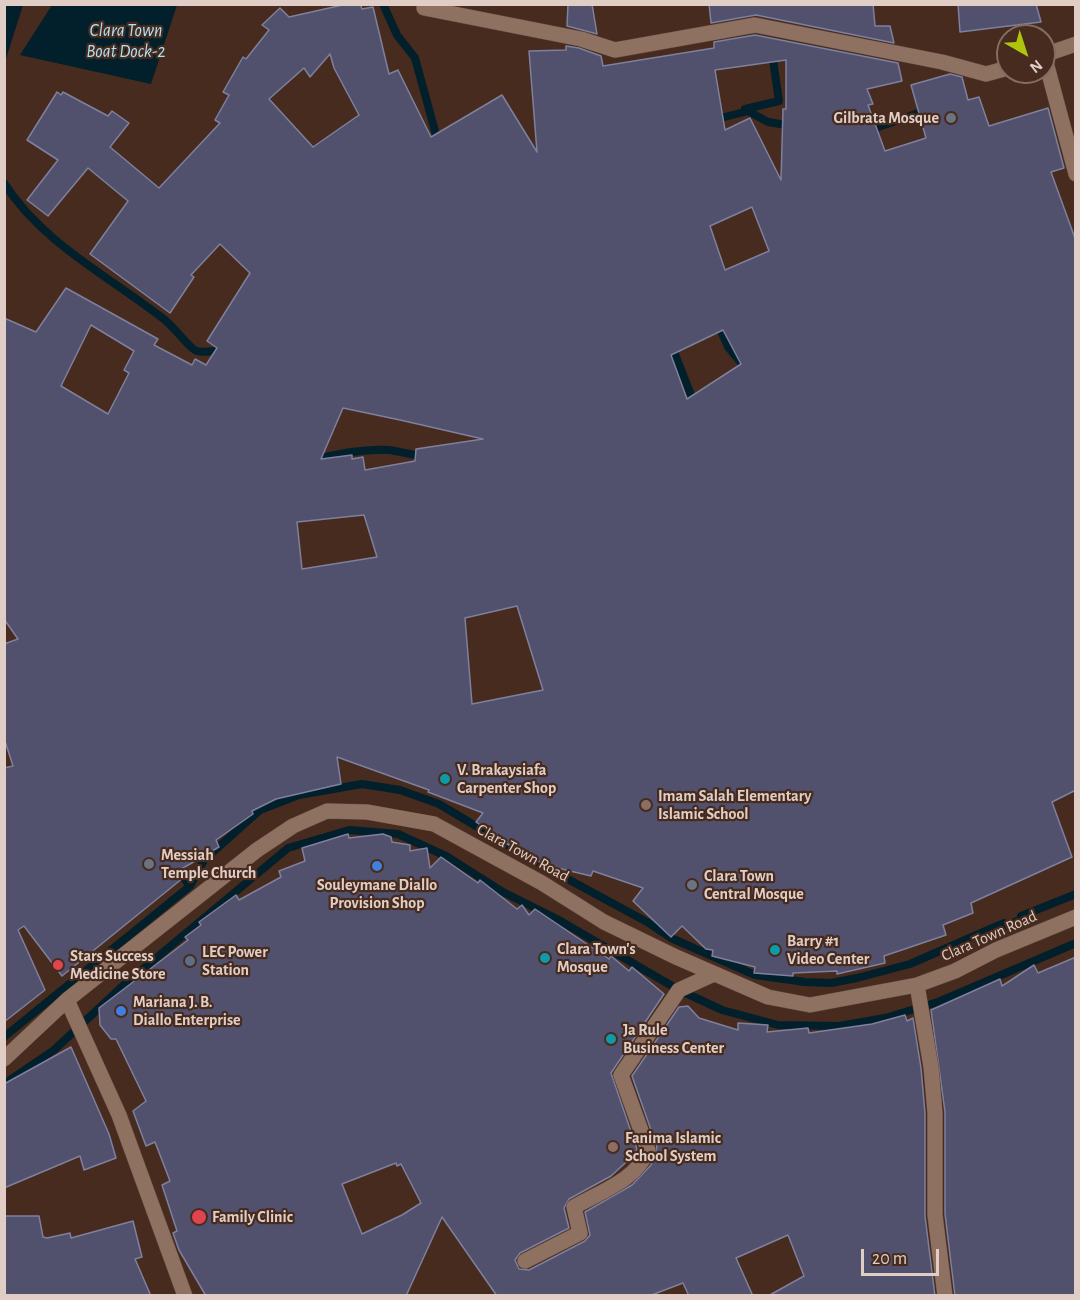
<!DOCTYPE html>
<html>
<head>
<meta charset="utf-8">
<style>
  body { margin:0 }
  #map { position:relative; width:1080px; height:1300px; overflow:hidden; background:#462b1e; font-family:"Alegreya Sans",sans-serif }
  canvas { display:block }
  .frame { position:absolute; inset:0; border:6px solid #e0cec6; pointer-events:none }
  .north { position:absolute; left:996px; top:24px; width:60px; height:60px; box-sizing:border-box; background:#462b1e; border:2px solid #846c61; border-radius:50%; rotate:141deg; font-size:16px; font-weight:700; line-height:24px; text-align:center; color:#e0cec6 }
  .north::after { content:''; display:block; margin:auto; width:21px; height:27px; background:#adc60d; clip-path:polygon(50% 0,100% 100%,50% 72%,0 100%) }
  .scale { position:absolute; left:861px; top:1249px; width:78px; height:27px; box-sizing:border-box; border:3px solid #e0cec6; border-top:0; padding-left:8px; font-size:18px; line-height:21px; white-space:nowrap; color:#e0cec6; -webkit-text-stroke:4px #462b1e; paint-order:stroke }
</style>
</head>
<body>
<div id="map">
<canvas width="1080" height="1300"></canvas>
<div class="frame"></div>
<div class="north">N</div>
<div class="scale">20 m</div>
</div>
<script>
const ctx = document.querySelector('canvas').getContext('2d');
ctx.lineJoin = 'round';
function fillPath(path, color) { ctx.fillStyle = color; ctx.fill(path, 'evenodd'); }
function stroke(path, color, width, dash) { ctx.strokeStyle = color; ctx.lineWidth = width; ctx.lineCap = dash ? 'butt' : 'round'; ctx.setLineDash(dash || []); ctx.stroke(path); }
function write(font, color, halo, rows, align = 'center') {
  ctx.font = font + ' "Alegreya Sans",sans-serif'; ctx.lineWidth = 4.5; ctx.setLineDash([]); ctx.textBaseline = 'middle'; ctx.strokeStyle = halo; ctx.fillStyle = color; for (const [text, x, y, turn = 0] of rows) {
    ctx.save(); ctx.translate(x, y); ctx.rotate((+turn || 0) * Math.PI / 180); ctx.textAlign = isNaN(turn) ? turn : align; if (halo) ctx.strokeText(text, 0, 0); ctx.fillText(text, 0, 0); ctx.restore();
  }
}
const water = new Path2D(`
  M5 4 23 5 5 62 4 5Z
  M52 5H177L151 84 20 55Z`);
const stream = new Path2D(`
  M383 4 397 35 415 58 438 142
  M745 109 779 101 772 53
  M713 120 748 111 768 122 792 126
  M867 131 927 110
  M4 183C43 244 109 276 165 320 173 326 191 350 197 351 206 354 214 348 224 353
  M718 324 728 347 742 364 748 363
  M671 344 693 400
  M313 460C336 454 364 449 388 450 401 451 412 456 425 456
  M173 864 190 886
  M4 1037 190 886 204 860 260 810 299 795 362 784 400 790 439 804 529 858 647 922 671 938 755 975 805 982 831 983 857 978 910 964 1004 923 1006 926 1022 919 1021 916 1076 894
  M4 1084 54 1050 125 984 288 848 349 830 398 834 448 857 503 892 557 919 679 990 722 1010 778 1025 839 1026 885 1018 938 1002 1076 943`);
const building = new Path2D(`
  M347 4H360L362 9 373 7 389 74 398 70 431 137 502 95 537 152 529 51 566 50V46L579 48 601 56 603 66 714 48V42L755 35 898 63 902 81 867 89 873 104 868 105 885 151 926 138 911 85 950 74 962 77 968 100 979 97 989 126 1048 108 1064 168 1051 172 1076 241V790L1052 802 1072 857 971 903 973 913 943 925 946 935 884 956 885 963 837 974V971L793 973V976L754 973 755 967 712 956 713 950 706 949 682 926 671 937 633 901 643 888 593 871 591 876 545 865 507 844 476 822 483 813 428 792 429 790 337 757 341 784 276 799 252 811 253 814 216 840 219 847 178 871 183 878 62 976 24 926 18 930 45 990 4 1022V768L13 766 4 738V644L18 639 4 619V318L36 332 66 288 158 339 154 345 192 365 195 359 206 365 217 348 207 341 250 273 220 244 191 275 194 277 170 313 90 254 128 201 88 168 48 216 27 200 58 160 27 140 57 92 61 95 63 92 108 116 112 111 129 123 110 147 159 188 220 123 215 120 229 95 223 92 243 57 246 59 269 30 262 25 280 8 289 17ZM330 54 334 68 359 115 313 147 269 99 304 68 310 77ZM786 60V109H783L781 180 750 118 725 130 715 70ZM752 207 769 251 725 270 710 226ZM91 325 134 351 124 370 129 373 108 414 61 386ZM723 330 741 364 687 399 671 355ZM343 408 400 420 483 439 416 449 415 461 365 470 363 457 352 459V455L321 459ZM364 515 377 557 302 569 297 522ZM517 606 543 690 472 704 465 618Z
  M568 4H592L597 34 567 26Z
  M709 4H873L875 26H890L894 43 756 15 711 23Z
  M958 4H1036L1041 22 960 32Z
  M348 834 349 838 383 834 391 837 392 842 410 845V851L427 848 430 868 441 857 478 883 480 880 517 909 522 905 529 915 535 909 609 959 611 956 629 971 632 967 664 994 611 1073 637 1149 634 1155 611 1176 569 1199 564 1208 569 1228 520 1253 515 1260 519 1269 529 1270 585 1241 590 1235 585 1212 632 1185 651 1165 657 1147 632 1076 679 1007 688 1006 699 1018 738 1030V1023L768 1025 767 1032 808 1028 809 1033 872 1024 905 1015 907 1021 913 1018 921 1068 925 1113V1216L935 1296H768L804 1276 788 1235 736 1258 753 1296H689L683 1283 649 1296H497L442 1217 406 1296H206L179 1250 173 1233 177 1231 162 1185 170 1181 155 1142 146 1146 133 1111 146 1101 116 1039H111L100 1025 99 1008 188 940 185 937 201 925 199 922 236 895 239 900 281 877 279 871 305 861 302 848ZM396 1163 397 1166 401 1164 421 1203 402 1215 362 1234 342 1184Z
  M1076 957V1296H955L945 1214V1112L931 1010 1000 979 1002 986 1034 965 1038 973Z
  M71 1047 109 1134 116 1158 84 1170 80 1156 4 1188V1084Z
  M4 1216H39L43 1237 47 1238 70 1233 71 1238 133 1221 142 1257 135 1259 151 1296H4Z`);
const minor = new Path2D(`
  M424 8 581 39 615 50 755 25 942 62 986 74 1008 68
  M1044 55 1076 174
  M1044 55 1076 44
  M917 985 931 1067 935 1113V1215L945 1296
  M67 1000 119 1115 185 1296
  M4 1059 67 1000 257 850 293 826 327 811 367 812 434 824 542 883 604 922 676 957 768 997 810 1005 917 985 955 971 996 950 1076 917
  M525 1261 580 1233 574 1207C600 1192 637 1180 648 1150L621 1075 679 990 712 975`);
const markers = [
  [951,118,6,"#6b7280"],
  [445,779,6,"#0f9aa8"],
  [646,805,6,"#8d6e63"],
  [149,864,6,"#6b7280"],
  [377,866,6,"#3f7fe0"],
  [692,885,6,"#6b7280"],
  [775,950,6,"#0f9aa8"],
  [545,958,6,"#0f9aa8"],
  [190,961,6,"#5c6f8a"],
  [58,965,6,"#e0444e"],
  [121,1011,6,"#3f7fe0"],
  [611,1039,6,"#0f9aa8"],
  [613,1147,6,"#8d6e63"],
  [199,1217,8,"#e0444e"]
];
const poiNames = [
  ["Gilbrata Mosque",939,118,"right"],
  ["V. Brakaysiafa",457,770],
  ["Carpenter Shop",457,788],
  ["Imam Salah Elementary",658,796],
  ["Islamic School",658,814],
  ["Messiah",161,855],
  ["Temple Church",161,873],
  ["Clara Town",704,876],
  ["Central Mosque",704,894],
  ["Souleymane Diallo",377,885,"center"],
  ["Provision Shop",377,903,"center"],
  ["Barry #1",787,941],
  ["Video Center",787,959],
  ["Clara Town's",557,949],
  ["Mosque",557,967],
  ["LEC Power",202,952],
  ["Station",202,970],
  ["Stars Success",70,956],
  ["Medicine Store",70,974],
  ["Mariana J. B.",133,1002],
  ["Diallo Enterprise",133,1020],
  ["Ja Rule",623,1030],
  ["Business Center",623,1048],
  ["Fanima Islamic",625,1138],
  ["School System",625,1156],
  ["Family Clinic",212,1217]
];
const streetNames = [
  ["Clara Town Road",523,853,29],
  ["Clara Town Road",989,936,-24]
];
const waterNames = [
  ["Clara Town",126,31],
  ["Boat Dock-2",126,52]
];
fillPath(water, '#01202c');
stroke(stream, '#01202c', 8);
fillPath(building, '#51516d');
stroke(building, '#7f809e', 1.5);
stroke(minor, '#5e473c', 16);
stroke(minor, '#8f7162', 15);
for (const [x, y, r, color] of markers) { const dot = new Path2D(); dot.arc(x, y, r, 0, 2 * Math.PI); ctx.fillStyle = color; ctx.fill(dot); stroke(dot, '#462b1e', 2); }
write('bold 16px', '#e0cec6', '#462b1e', poiNames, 'left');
write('16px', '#e0cec6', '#462b1e', streetNames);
write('italic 18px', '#afe1f8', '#462b1e', waterNames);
</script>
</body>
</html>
